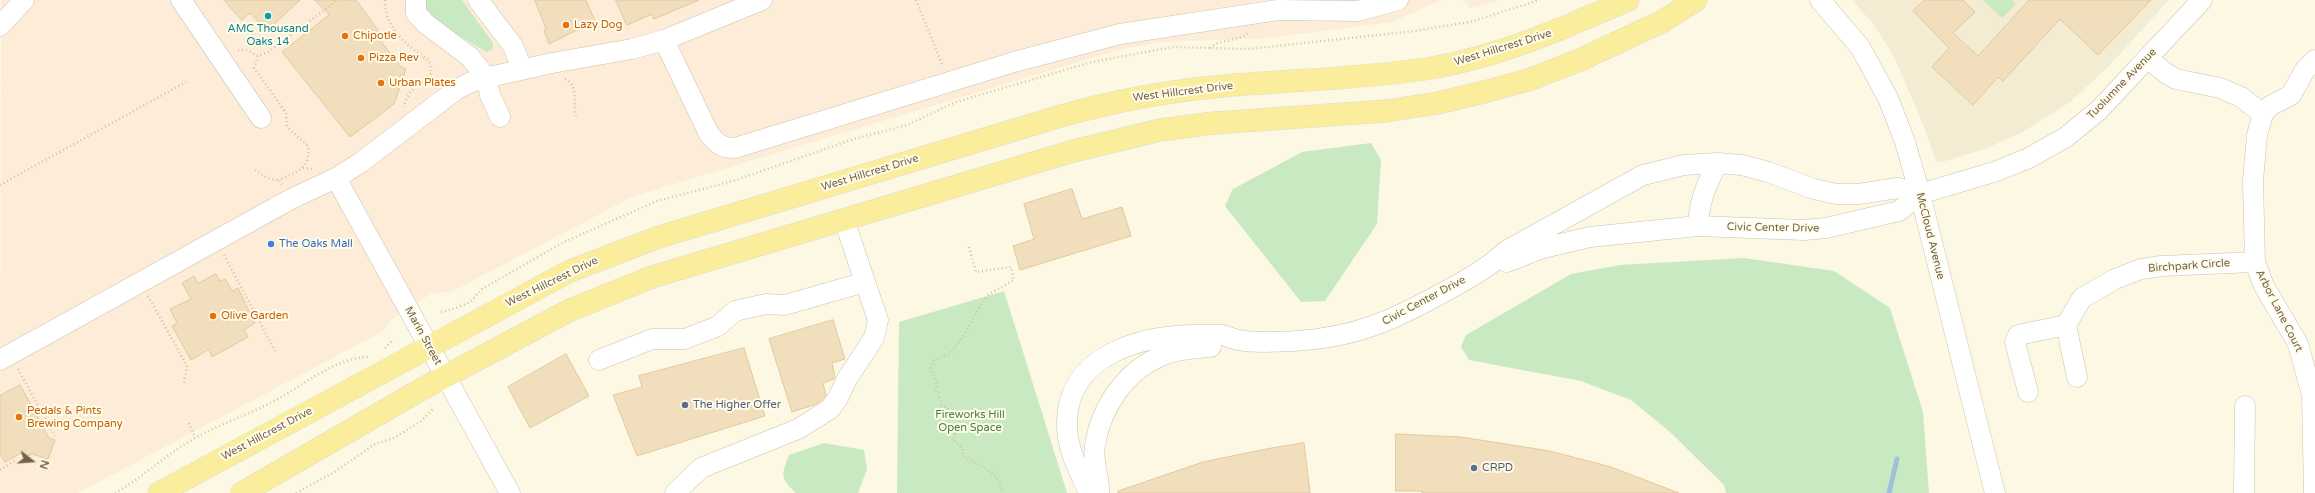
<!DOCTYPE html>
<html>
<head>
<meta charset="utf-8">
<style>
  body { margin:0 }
  #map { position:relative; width:2315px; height:493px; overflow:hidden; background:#fcf8e4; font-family:"Varela Round",sans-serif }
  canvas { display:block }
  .north { position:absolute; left:12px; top:441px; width:40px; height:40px; -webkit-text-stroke:3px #fffcea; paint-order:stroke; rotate:107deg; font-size:11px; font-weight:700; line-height:16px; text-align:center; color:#74634a }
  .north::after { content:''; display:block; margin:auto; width:14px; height:18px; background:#74634a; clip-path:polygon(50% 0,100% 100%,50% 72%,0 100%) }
</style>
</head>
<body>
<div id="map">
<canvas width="2315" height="493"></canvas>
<div class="north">N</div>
</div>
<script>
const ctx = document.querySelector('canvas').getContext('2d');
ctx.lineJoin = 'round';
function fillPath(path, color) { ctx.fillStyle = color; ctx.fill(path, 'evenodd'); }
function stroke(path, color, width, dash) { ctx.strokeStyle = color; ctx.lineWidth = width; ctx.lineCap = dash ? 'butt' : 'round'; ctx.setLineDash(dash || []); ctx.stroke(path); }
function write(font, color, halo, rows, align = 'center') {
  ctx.font = font + ' "Varela Round",sans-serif'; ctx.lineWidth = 4; ctx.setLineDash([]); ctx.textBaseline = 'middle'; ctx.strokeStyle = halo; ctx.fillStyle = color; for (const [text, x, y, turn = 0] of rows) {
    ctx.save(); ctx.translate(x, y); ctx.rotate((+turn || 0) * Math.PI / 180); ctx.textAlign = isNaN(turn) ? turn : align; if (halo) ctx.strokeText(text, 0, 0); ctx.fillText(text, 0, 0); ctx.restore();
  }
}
const residential = new Path2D(`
  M1852 0H2169L2108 67 2070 102 2023 132 1985 149 1942 162 1936 161 1921 119 1894 57 1874 25Z`);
const commercial = new Path2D(`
  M1441 0 1392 22 1267 38 1161 42 1121 49 634 196 451 292 432 293 390 321 385 330 78 493H0L1 0Z
  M1463 0H1500L1470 8Z`);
const green = new Path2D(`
  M424 0H462L493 43V49L487 52 483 50 436 22 425 11Z
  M1983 0H2011L2016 4 2002 18Z
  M1371 143 1381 160 1377 224 1325 301 1301 302 1225 206 1233 189 1302 152Z
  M1744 258 1834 271 1890 308 1923 412 1929 493H1726L1724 485 1670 432 1631 400 1581 381 1469 360 1461 347 1466 335 1571 274 1620 265Z
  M1004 291 1067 493H897L899 322Z
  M824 443 864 450 867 469 858 493H796C780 478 781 475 789 455Z`);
const stream = new Path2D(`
  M1889 493 1897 459`);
const building = new Path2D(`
  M224 0H300L267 31 250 13 242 20Z
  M315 0H356L383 37 380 40 401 67 406 69 394 104 350 137 282 52 329 15Z
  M535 0H586L595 21 549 44 544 30 546 29Z
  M616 0H699L654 19 652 14 627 25Z
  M1925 0H1963L1975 12 1953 33 1978 56 2029 0H2151L2098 55 2060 19 2003 81 1998 77 1973 105 1932 67 1949 48 1913 11Z
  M1072 189 1082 219 1122 207 1131 236 1020 270 1013 246 1034 239 1024 204Z
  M216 274 220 281 225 279 232 291 238 288 255 323 244 330 248 337 212 357 209 349 191 360 172 326 177 323 170 309 191 299 182 283 194 276 198 283Z
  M833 320 845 359 832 363 835 377 834 379 823 383 826 395 822 400 814 405 792 412 769 339Z
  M744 348 765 416 637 456 613 395 642 387 639 376Z
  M566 354 589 396 530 428 508 387Z
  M20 385 49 438 55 440 48 459 32 454 24 458 21 453 5 462 0 454V396Z
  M1396 434 1461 437 1550 451 1611 467 1679 493H1424L1422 491H1396Z
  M1304 443 1310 493H1118V491L1203 462 1266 449Z`);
const path = new Path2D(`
  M385 0C385 30 407 45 429 61L432 73 410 92 403 107
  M916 0 943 66
  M1210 48 1215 44 1245 36 1248 32
  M238 50H246L258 56 268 52 338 0
  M258 56 254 68 286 113 287 126 290 130 308 146C311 169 296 172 279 180L282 185
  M565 79C581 86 571 107 577 119
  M303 168 312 169
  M255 170 267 178 279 180
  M0 185 186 82
  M969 247 976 272 1011 267 1014 280 989 294 980 306 963 337 950 354 934 360 931 369 937 384 936 391 939 394 941 405 951 411V428L955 434 953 440 963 449V456C979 465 1001 472 1002 493
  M224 255 275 351
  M148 296 187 366 184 383
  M441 312 456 308 470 302 482 289 564 242 657 201 733 181 854 139 907 125 956 102 1092 62 1173 47 1249 49 1414 31 1470 22 1540 0
  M385 348 393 340
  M18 369 55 436
  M189 423 195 438
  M0 470 16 460
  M115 493C144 477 166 454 195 438 220 424 247 415 272 402 304 386 334 357 370 357
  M296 493 333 473 375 444 394 438 421 421 433 409
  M1422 493 1423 492`);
const minor = new Path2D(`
  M181 0 261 118
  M416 0V13L426 24 470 57 486 77 490 95 500 117
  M478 0 513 46 522 69
  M1820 0 1860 47 1888 98 1905 142 1920 194 1995 493
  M0 26 24 0
  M664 40 762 0
  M2147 58 2167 74 2176 79 2220 88 2241 97 2263 114
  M336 178 510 493
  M1698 226C1699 202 1706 184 1718 163
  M1507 262 1543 248 1590 237 1698 226 1804 230 1826 228 1899 211 1920 194 1997 171 2029 158 2066 137 2099 110 2202 0
  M2066 325 2077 377
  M0 360 291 199 336 178 360 163 457 89 476 80 552 63 632 49 664 40 709 134C717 144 722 148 735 148L1014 62 1120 34 1278 10 1358 11 1398 0
  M599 360 652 339H685L718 326 735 311 766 304 785 305 865 282
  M2028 392 2015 342 2018 335 2066 325 2082 298 2115 279 2141 269 2161 266 2255 262
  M675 493 701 468 798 429 830 409 838 398 847 379 874 338 878 320 844 220
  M1089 493C1079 470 1066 448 1067 422 1068 354 1143 335 1197 335 1205 335 1214 334 1222 335 1227 336 1233 339 1239 340 1255 344 1306 341 1323 338 1369 332 1406 313 1446 291 1468 279 1488 268 1506 251L1643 175 1684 165 1718 163 1742 165 1768 172 1814 189 1836 194H1859L1898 188 1920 194
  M1099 493C1100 478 1092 462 1095 445 1101 406 1127 369 1164 355 1179 349 1196 348 1211 347
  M2244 493 2245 406
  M2314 493 2312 395 2298 344 2264 286 2255 262 2253 181 2257 135 2263 114 2270 106 2291 95 2305 70 2315 60`);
const major = new Path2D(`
  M159 493 570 271 659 237 1061 116C1114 101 1168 91 1224 86 1291 80 1358 79 1425 69 1496 58 1562 29 1628 0
  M242 493 422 389 570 310 652 277 1070 152 1160 130 1214 123 1386 111 1438 103 1484 92 1528 80 1580 60 1663 21 1696 0`);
const markers = [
  [268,16,4,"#0f9aa8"],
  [566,25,4,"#e8710a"],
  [345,36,4,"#e8710a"],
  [361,58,4,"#e8710a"],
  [381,83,4,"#e8710a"],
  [271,244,4,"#3f7fe0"],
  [213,316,4,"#e8710a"],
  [685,405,4,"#5c6f8a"],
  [19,417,4,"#e8710a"],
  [1474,468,4,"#5c6f8a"]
];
const foodNames = [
  ["Lazy Dog",574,25],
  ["Chipotle",353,36],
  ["Pizza Rev",369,58],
  ["Urban Plates",389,83],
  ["Olive Garden",221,316],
  ["Pedals & Pints",27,411],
  ["Brewing Company",27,424]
];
const cultureNames = [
  ["AMC Thousand",268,29],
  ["Oaks 14",268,42]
];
const streetNames = [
  ["West Hillcrest Drive",1503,48,-17],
  ["Tuolumne Avenue",2122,84,-46],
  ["West Hillcrest Drive",1183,92,-7],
  ["West Hillcrest Drive",870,173,-17],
  ["Civic Center Drive",1773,228,1],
  ["McCloud Avenue",1930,236,76],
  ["Birchpark Circle",2189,266,-4],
  ["West Hillcrest Drive",552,282,-26],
  ["Civic Center Drive",1424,301,-28],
  ["Arbor Lane Court",2279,311,63],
  ["Marin Street",423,336,61],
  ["West Hillcrest Drive",267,434,-28]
];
const shopNames = [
  ["The Oaks Mall",279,244]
];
const serviceNames = [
  ["The Higher Offer",693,405],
  ["CRPD",1482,468]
];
const parkNames = [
  ["Fireworks Hill",970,415],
  ["Open Space",970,428]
];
fillPath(residential, '#f3ecd2');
fillPath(commercial, '#fcecd8');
fillPath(green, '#c9e9c3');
stroke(stream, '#9fc1d7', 5);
fillPath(building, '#f1debc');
stroke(building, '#e3c99c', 1);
stroke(minor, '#cdc2ab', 21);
stroke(major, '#dedad4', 23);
stroke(path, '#d6c29f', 2.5, [1, 3]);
stroke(minor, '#fff', 20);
stroke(major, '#faee9d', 22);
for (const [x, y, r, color] of markers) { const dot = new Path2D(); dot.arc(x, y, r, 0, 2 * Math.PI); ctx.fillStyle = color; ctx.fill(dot); stroke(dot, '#fffcea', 1.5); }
write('11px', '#c56008', '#fffcea', foodNames, 'left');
write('11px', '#0d838f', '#fffcea', cultureNames);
write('11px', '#74634a', '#fffcea', streetNames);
write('11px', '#366cbe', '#fffcea', shopNames, 'left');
write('11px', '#4e5e75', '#fffcea', serviceNames, 'left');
write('11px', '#477f44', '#fffcea', parkNames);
</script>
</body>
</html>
